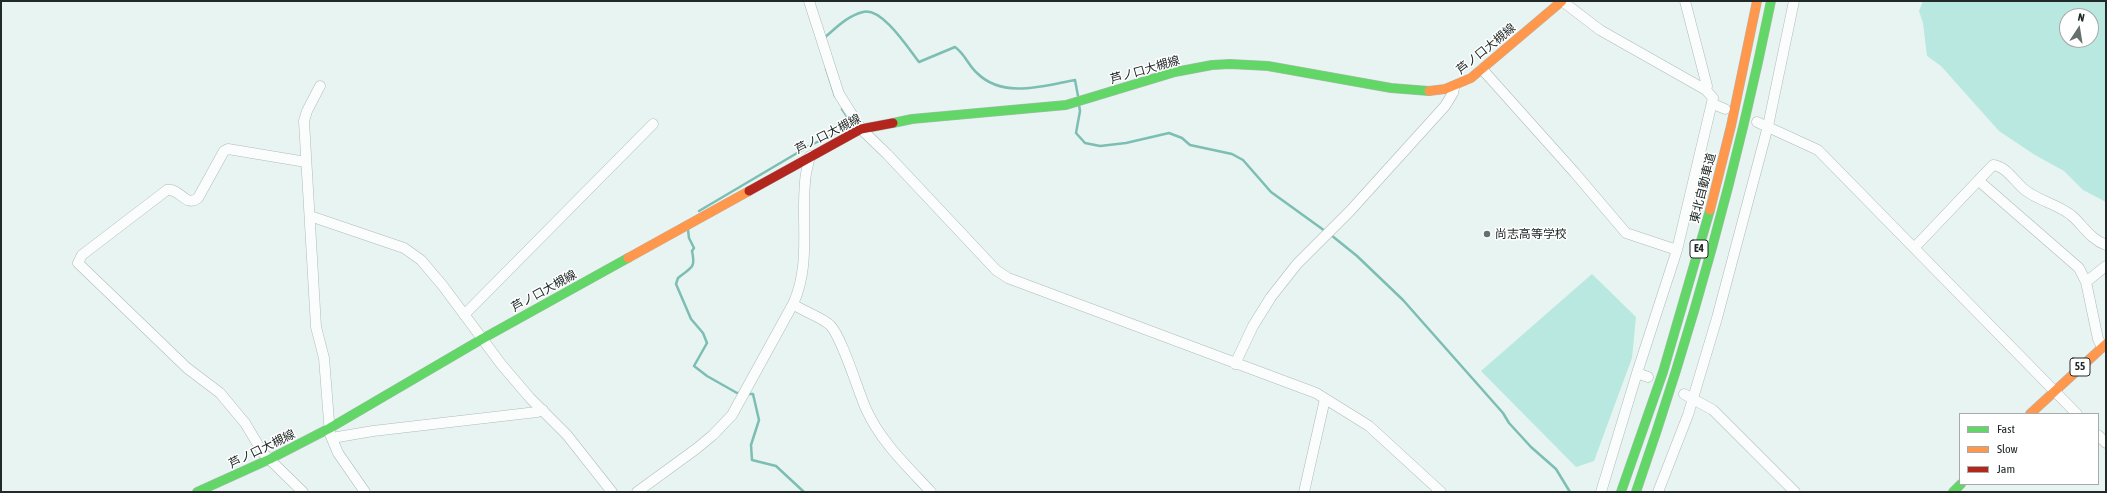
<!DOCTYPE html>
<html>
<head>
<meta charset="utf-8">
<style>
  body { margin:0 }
  #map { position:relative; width:2107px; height:493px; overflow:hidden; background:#e7f4f1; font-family:"Asap Condensed",sans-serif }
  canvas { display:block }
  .frame { position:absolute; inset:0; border:2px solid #212a28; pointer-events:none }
  .legend { position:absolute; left:1959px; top:413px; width:140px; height:72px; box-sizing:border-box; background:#fff; border:1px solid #a6aaa9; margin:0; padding:5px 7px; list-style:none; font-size:12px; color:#212a28 }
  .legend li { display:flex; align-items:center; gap:8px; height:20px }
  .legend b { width:20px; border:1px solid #a6aaa9 }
  .north { position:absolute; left:2059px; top:8px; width:40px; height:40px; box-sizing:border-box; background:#fff; border:1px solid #a6aaa9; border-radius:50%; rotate:12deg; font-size:11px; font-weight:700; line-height:16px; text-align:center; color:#212a28 }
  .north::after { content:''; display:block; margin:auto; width:14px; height:18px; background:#66716e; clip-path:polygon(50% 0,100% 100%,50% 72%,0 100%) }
</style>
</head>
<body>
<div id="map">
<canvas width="2107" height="493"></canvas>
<div class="frame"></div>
<ul class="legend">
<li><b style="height:5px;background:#63d668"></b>Fast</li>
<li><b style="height:5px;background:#ff974d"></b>Slow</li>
<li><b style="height:5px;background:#b3261e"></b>Jam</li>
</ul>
<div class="north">N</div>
</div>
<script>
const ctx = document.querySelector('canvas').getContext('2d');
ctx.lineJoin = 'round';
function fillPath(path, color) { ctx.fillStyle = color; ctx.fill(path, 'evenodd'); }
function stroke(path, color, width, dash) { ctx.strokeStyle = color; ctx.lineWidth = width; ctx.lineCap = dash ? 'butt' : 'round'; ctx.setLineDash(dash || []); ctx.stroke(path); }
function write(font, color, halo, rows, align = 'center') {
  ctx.font = font + ' "Asap Condensed","Noto Sans JP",sans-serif'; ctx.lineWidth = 3; ctx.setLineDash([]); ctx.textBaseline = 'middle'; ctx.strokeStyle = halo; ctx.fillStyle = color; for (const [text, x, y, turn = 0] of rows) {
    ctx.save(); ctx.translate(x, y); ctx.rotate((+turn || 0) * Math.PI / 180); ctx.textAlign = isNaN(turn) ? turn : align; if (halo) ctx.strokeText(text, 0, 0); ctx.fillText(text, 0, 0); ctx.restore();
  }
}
const green = new Path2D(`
  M1923 1H2106V202L2083 190 2064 171 2035 155 1999 131 1941 66 1927 56 1923 23 1919 11ZM2067 16H2091V40H2067Z
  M1592 274 1636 317 1632 358 1594 461 1576 467 1481 371Z`);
const stream = new Path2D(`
  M824 38C836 28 847 16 863 12 882 7 908 48 919 62L955 47C965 54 968 65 977 73 1003 99 1043 86 1075 80L1078 96
  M826 68 835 96
  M1079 105 1080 111 1076 133 1085 143 1100 146 1126 143 1169 133 1182 138 1190 145 1232 154 1243 160 1271 192 1325 231
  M699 211 809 146 844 129 848 118 842 109
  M688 230 689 238 694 248 692 251C696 269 691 267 678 278L676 284 691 319 703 333 707 343 694 366 707 376 737 393H741
  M1331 235 1357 256 1403 300 1503 413 1509 423 1531 447 1556 469 1570 492
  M746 394H753L759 420 751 445 752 460 776 466 804 492`);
const street = new Path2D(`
  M809 1 839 94 861 129 887 154 996 270 1008 278 1316 393 1369 426 1441 492
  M1562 1 1600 30 1706 90 1713 98 1677 250 1637 373 1601 492
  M1685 1 1707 86 1706 90
  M1482 69 1575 173 1626 233 1677 250
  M320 86 307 111 304 121 316 327 324 358 330 434 338 453 365 492
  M1713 104 1725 109
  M1757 122 1818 150 2077 414
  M1979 181 2079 268 2086 282 2098 339 2102 347
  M310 216 404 248 421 260 443 286 501 364 530 398 567 435 612 492
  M1915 247 1993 165C2006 166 2015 182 2025 190 2039 201 2057 204 2071 215 2083 225 2090 239 2106 245
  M2086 282 2106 266
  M793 304C804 312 820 316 830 325 842 337 858 391 866 409 881 442 907 466 931 492
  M464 315 653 124
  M1235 364 1253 326 1271 297 1297 264 1350 211 1445 106 1453 93 1454 88
  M1637 373 1648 377
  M1684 394 1713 410 1795 492
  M2098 435 2106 443
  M332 438 373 431 537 412 543 410
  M303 492 263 453 245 423 220 393 187 368 78 263 82 255 167 190C181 188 185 208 198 198L224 151 228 149 306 162
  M637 492 696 449 713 435 732 415 793 304C811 265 801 224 805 183 805 174 808 165 810 156
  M1304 492 1325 399
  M1658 492 1688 415 1717 318 1768 126 1794 1`);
const fast = new Path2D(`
  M893 123 912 119 1066 105 1175 72 1212 65 1230 64 1268 66 1391 88 1429 91
  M197 492 270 459 330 428 482 339 628 258
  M1621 492 1663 372 1710 210
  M1636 492C1692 331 1737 168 1771 1
  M1953 492 1961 484`);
const slow = new Path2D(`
  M1429 91 1445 89 1471 78 1562 1
  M1710 210 1731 126 1757 1
  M628 258 749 191
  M2030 414 2106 344`);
const jam = new Path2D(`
  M749 191 861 129 893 123`);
const markers = [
  [1487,234,4,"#66716e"]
];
const shields = [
  [1699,249,18],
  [2080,367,20]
];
const shieldNames = [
  ["E4",1699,249],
  ["55",2080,367]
];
const streetNames = [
  ["芦ノ口大槻線",1486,49,-39],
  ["芦ノ口大槻線",1145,70,-16],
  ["芦ノ口大槻線",828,134,-27],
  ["東北自動車道",1703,188,-76],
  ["芦ノ口大槻線",544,291,-29],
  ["芦ノ口大槻線",262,449,-26]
];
const poiNames = [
  ["尚志高等学校",1495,234]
];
fillPath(green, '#b8e8df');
stroke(stream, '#7cbeb3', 2.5);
stroke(street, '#b0bab8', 11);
stroke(fast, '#b0bab8', 10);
stroke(slow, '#b0bab8', 10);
stroke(jam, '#b0bab8', 10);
stroke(street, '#fbfdfd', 10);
stroke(fast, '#63d668', 9);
stroke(slow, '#ff974d', 9);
stroke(jam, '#b3261e', 9);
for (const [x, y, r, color] of markers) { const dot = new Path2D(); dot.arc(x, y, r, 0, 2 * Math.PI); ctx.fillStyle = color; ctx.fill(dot); stroke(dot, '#fff', 1.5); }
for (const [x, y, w] of shields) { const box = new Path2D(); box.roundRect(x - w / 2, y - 9, w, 18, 3); ctx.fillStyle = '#fff'; ctx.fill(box); stroke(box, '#212a28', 1); }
write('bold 11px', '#212a28', null, shieldNames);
write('12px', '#212a28', '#fff', streetNames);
write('12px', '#212a28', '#fff', poiNames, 'left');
</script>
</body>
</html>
